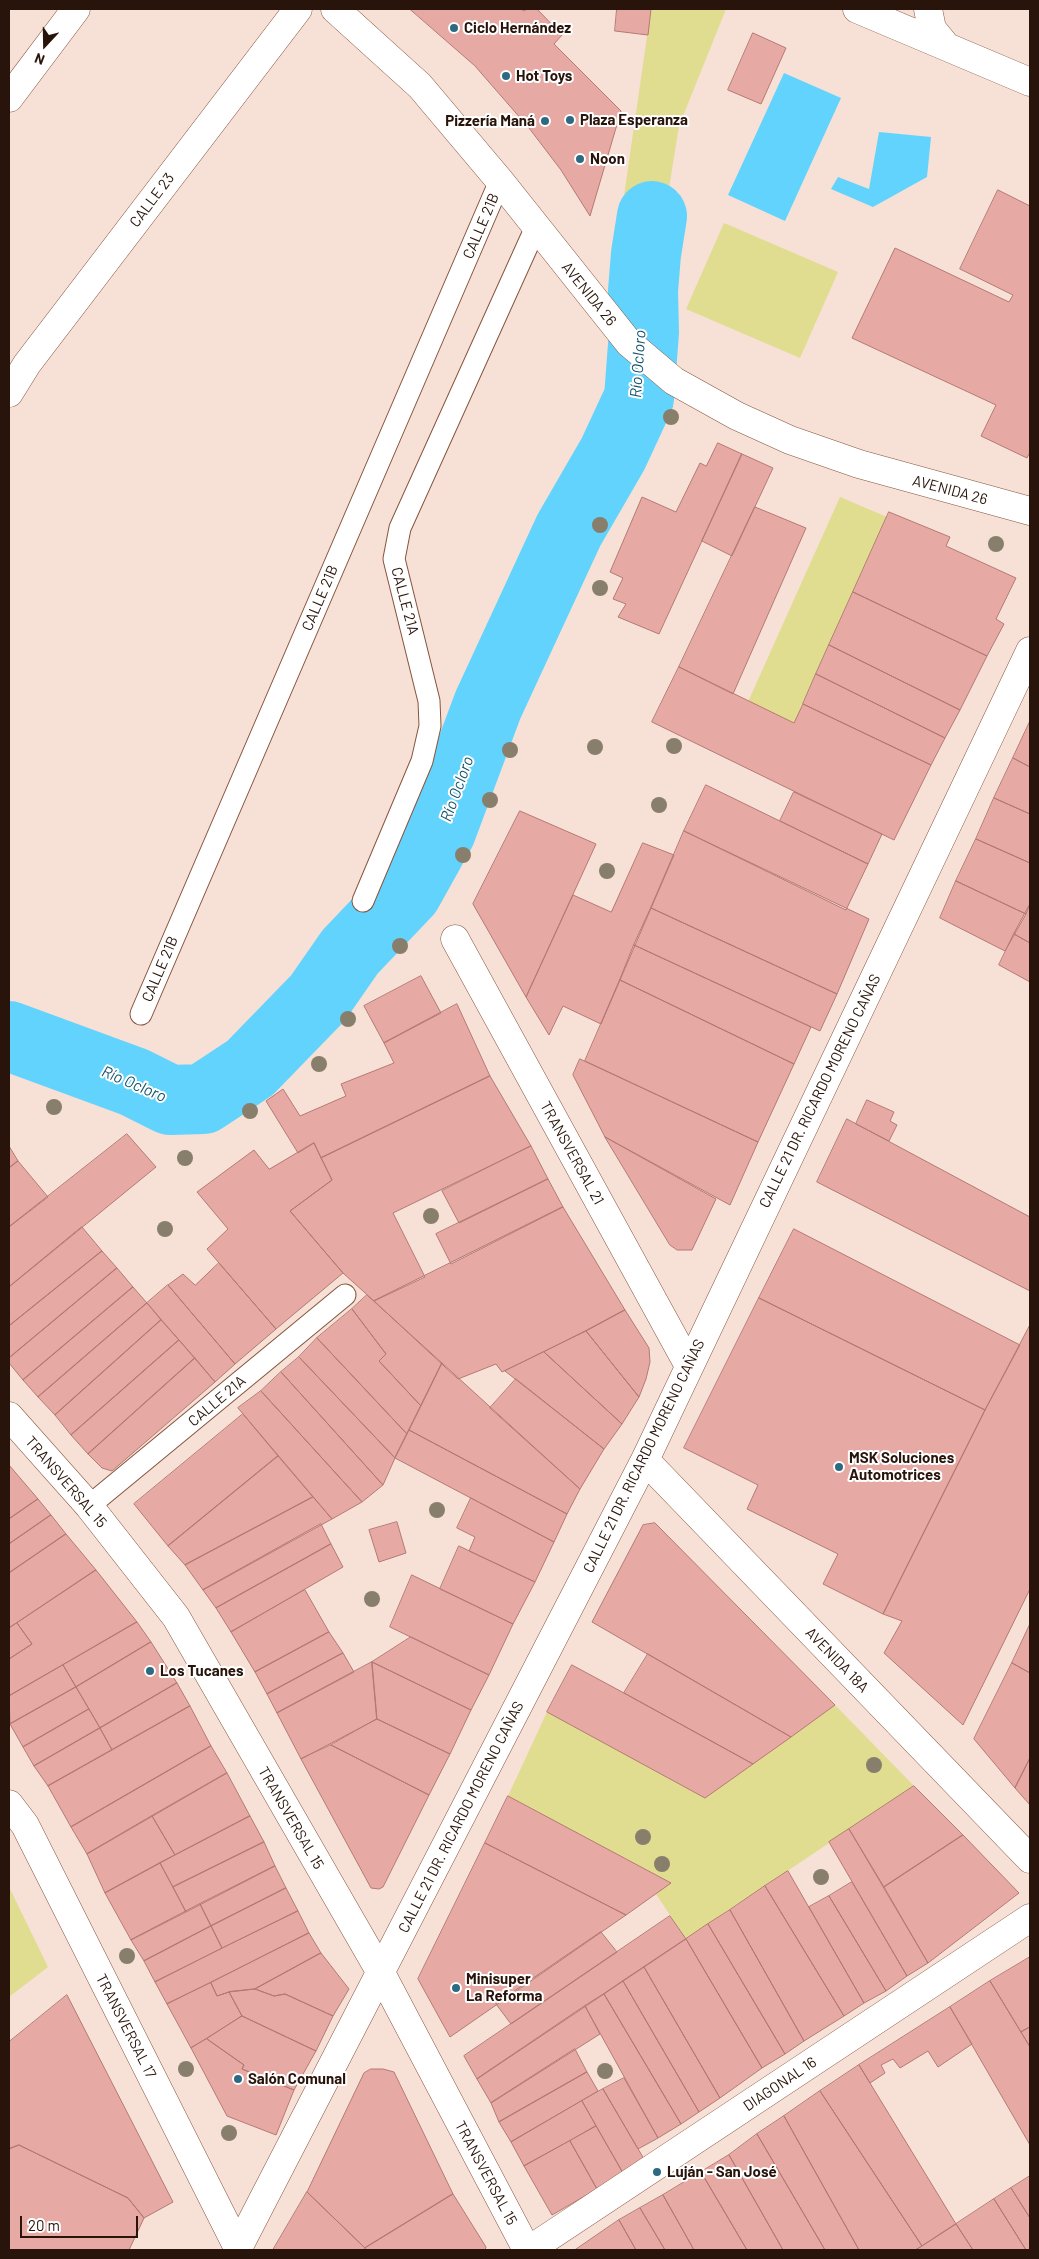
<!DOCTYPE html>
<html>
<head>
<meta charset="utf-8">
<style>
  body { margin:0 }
  #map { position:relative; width:1039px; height:2259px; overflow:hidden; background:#f7e0d5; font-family:Barlow,sans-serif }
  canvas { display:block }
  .frame { position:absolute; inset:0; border:10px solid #28140a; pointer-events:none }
  .north { position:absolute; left:20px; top:20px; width:50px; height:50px; -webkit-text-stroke:4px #fff; paint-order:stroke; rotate:201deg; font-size:14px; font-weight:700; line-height:20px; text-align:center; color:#28140a }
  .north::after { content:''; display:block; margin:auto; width:18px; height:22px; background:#28140a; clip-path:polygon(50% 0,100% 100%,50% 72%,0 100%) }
  .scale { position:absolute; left:20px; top:2216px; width:118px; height:22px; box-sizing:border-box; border:2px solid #28140a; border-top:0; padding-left:6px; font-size:15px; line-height:18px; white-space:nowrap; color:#28140a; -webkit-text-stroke:4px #fff; paint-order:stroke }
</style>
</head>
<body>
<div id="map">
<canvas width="1039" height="2259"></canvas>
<div class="frame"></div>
<div class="north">N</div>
<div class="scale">20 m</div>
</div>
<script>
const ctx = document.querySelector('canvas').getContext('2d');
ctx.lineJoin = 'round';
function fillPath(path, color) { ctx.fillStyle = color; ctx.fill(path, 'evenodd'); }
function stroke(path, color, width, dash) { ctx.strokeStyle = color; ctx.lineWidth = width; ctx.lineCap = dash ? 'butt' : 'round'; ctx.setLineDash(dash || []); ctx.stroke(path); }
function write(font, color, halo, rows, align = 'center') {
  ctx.font = font + ' Barlow,sans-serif'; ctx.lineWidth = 4; ctx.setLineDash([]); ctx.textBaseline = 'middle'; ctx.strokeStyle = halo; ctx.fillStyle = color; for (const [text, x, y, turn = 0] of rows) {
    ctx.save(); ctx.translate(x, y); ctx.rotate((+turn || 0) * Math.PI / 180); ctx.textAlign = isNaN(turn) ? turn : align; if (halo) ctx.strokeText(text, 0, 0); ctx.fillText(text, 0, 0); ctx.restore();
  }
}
const green = new Path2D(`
  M651 9H726L679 126 657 263 656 337 634 315 614 265Z
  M724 223 838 272 800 358 686 309Z
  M840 497 887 517 794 723 748 702Z
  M835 1705 914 1786 686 1939 656 1894 670 1883 508 1796 547 1712 705 1798Z
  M9 1887 48 1967 9 1997Z`);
const water = new Path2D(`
  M784 73 841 98 785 221 728 195Z
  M879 132 931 137 927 177 873 207 831 189 838 177 869 189Z`);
const river = new Path2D(`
  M9 1036 134 1082 170 1100 203 1099 250 1068 318 998 350 952 407 892 441 831 488 705 569 530 613 454 639 398 644 332 643 291 646 254 652 216`);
const building = new Path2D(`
  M410 9H521L524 11 527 9H537L562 35 554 44 621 111 590 216 561 170 529 128 475 66Z
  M617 9H651L648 35 615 31Z
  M753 33 786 48 761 104 728 90Z
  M998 190 1030 206V452L1027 458 981 436 996 405 852 338 895 248 1009 302 1013 295 960 269Z
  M718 443 742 454 659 634 618 617 626 604 613 599 623 578 610 572 642 497 676 512 700 463 706 466Z
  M742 454 773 468 732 556 702 541Z
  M755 507 806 528 733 694 679 667Z
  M889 512 950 537 946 546 1016 578 996 619 1004 624 987 656 853 592Z
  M853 592 987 656 960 710 829 645Z
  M829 645 960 710 945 738 816 674Z
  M679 667 794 723 803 704 931 765 894 840 652 722Z
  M816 674 945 738 931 765 803 704Z
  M1030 721V767L1013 758Z
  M1013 758 1030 767V814L994 798Z
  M706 785 868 864 846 910 684 831Z
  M794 792 882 834 868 864 780 821Z
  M994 798 1030 814V863L976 839Z
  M520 811 596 844 526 997 473 904Z
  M684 831 869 919 837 994 651 908Z
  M976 839 1030 863V904L1026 914 956 881Z
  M643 843 674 855 601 1024 563 1006 549 1035 526 997 573 895 611 912Z
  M956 881 1026 914 1005 951 940 918Z
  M1030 904V943L1014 934Z
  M651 908 837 994 820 1031 634 945Z
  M1014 934 1030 943V982L999 965Z
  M634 945 811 1027 794 1064 620 980Z
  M421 976 441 1013 384 1043 364 1006Z
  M620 980 794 1064 758 1142 585 1061Z
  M457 1004 490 1076 321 1158 314 1143 298 1153 266 1101 283 1089 300 1116 346 1096 341 1084 394 1063 384 1043Z
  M580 1059 758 1142 730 1205 605 1137 573 1075Z
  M490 1076 531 1146 393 1213 425 1277 374 1301 343 1273 290 1211 332 1180 321 1158Z
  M867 1100 894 1112 890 1121 897 1125 889 1141 856 1124Z
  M847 1119 1030 1217V1291L817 1182Z
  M127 1134 156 1167 9 1287V1227Z
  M605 1137 716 1199 692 1250H677L670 1245Z
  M314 1143 332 1180 290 1211 343 1273 276 1329 207 1249 228 1229 197 1192 254 1150 269 1169Z
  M9 1146 18 1161 9 1168Z
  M531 1146 548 1179 459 1223 442 1191Z
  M18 1161 48 1197 9 1227V1168Z
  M548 1179 563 1207 451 1264 436 1234Z
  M563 1207 625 1310 586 1331 502 1372 496 1364 458 1379 374 1301Z
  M82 1227 102 1251 9 1326V1287Z
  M794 1229 1020 1345 985 1410 759 1298Z
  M102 1251 117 1268 9 1358V1326Z
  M219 1263 276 1329 235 1364 168 1285 183 1274 195 1285Z
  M117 1268 133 1287 23 1380 9 1363V1358Z
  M168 1285 235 1364 215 1382 147 1303Z
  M133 1287 147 1303 38 1397 23 1380Z
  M367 1295 442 1363 421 1406 379 1361 386 1354 352 1309Z
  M759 1298 985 1410 883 1614 823 1584 838 1554 747 1509 758 1485 684 1448Z
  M147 1303 161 1320 55 1415 38 1397Z
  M352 1309 386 1354 379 1361 421 1406 407 1434 317 1338Z
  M625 1310 649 1348 650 1362 646 1379 639 1397 586 1331Z
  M161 1320 179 1340 71 1435 55 1415Z
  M1030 1325V1589L963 1725 884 1653 902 1621 883 1614 985 1410Z
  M586 1331 639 1397 622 1424 544 1352Z
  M317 1338 407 1434 395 1458 299 1357Z
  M179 1340 195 1358 88 1454 71 1435Z
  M544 1352 622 1424 604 1449 505 1371Z
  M299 1357 395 1458 383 1485 281 1372Z
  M195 1358 215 1382 112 1471 102 1468 88 1454Z
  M442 1363 580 1489 567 1514 409 1430Z
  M281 1372 383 1485 362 1502 261 1391Z
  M516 1379 604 1449 580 1489 490 1408Z
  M261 1391 362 1502 332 1519 238 1408Z
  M243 1414 278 1456 168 1546 134 1504Z
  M409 1430 567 1514 554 1542 395 1458Z
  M278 1456 313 1497 185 1565 168 1546Z
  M9 1465 38 1499 9 1519Z
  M313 1497 332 1519 203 1590 185 1565Z
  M471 1498 554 1542 535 1582 469 1551 475 1537 457 1528Z
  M38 1499 51 1515 9 1544V1519Z
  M51 1515 66 1534 9 1573V1544Z
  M397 1522 406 1553 379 1562 369 1530Z
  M655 1523 835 1705 791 1737 592 1622 643 1525Z
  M321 1524 331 1544 216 1608 203 1590Z
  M66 1534 96 1570 9 1628V1573Z
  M331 1544 343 1567 231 1632 216 1608Z
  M459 1546 535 1582 513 1624 440 1589Z
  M96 1570 137 1622 9 1696V1659L32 1644 17 1623Z
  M412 1575 513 1624 489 1675 390 1627Z
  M305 1590 329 1632 255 1672 231 1632Z
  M137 1622 151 1642 76 1687 63 1665Z
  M17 1623 32 1644 9 1659V1628Z
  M1030 1624V1673L1012 1663Z
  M329 1632 343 1653 267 1694 255 1672Z
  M411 1637 489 1675 471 1710 372 1662Z
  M151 1642 177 1683 100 1728 76 1687Z
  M343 1653 354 1672 277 1713 267 1694Z
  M648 1654 791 1737 753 1764 624 1693Z
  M372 1662 377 1719 301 1759 277 1713Z
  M372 1662 471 1710 450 1754 377 1719Z
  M1012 1663 1030 1673V1758L1015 1788 974 1739Z
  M63 1665 76 1687 10 1724 9 1696Z
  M572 1665 624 1693 753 1764 705 1798 547 1712Z
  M177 1683 190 1706 112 1750 100 1728Z
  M76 1687 89 1709 23 1747 10 1724Z
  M190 1706 211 1746 71 1827 48 1786Z
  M89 1709 100 1728 34 1766 23 1747Z
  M377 1719 450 1754 429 1795 331 1745Z
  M100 1728 112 1750 48 1786 34 1766Z
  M331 1745 429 1795 383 1887 379 1889 371 1888 301 1759Z
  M211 1746 227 1773 87 1854 71 1827Z
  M1030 1758V1805L1015 1788Z
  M227 1773 250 1816 175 1855 152 1816Z
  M914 1786 963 1835 884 1887 849 1829Z
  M508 1796 671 1883 626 1915 485 1843Z
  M152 1816 175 1855 105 1893 87 1854Z
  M250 1816 264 1842 173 1887 160 1863Z
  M849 1829 928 1963 907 1976 829 1842Z
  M963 1835 1019 1893 928 1963 884 1887Z
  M264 1842 275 1866 186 1912 173 1887Z
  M485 1843 626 1915 450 2037 418 1979Z
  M160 1863 186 1912 131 1940 105 1893Z
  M275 1866 286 1888 211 1926 200 1904Z
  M788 1871 864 2003 844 2016 765 1886Z
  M852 1882 907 1976 886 1991 829 1896Z
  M765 1886 844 2016 804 2041 730 1910Z
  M286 1888 298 1911 222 1948 211 1926Z
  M829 1896 886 1991 864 2003 809 1907Z
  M200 1904 211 1926 144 1961 131 1940Z
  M730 1910 804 2041 785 2054 708 1924Z
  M298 1911 309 1933 167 2004 155 1982Z
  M670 1916 686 1939 477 2079 464 2056Z
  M708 1924 785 2054 762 2068 686 1939Z
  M211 1926 222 1948 155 1982 144 1961Z
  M601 1932 617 1952 511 2024 496 2004Z
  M309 1933 321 1953 255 1989 229 1992 217 1996 211 1983Z
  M686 1939 762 2068 720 2098 644 1967Z
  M321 1953 349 1989 333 2016 285 1994 274 1996 255 1989Z
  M1030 1957V2027L1021 2032 990 1981Z
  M644 1967 720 2098 699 2112 623 1981Z
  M623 1981 699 2112 681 2124 604 1994Z
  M990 1981 1030 2047V2145L950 2007Z
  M211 1983 217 1996 229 1992 242 2016 191 2048 167 2004Z
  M255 1989 274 1996 285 1994 333 2016 316 2051 242 2016 229 1992Z
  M604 1994 681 2124 658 2138 585 2006Z
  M67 1995 173 2202 144 2218 128 2198 19 2145 9 2149V2042Z
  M585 2006 600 2034 491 2103 477 2079Z
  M950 2007 972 2044 938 2067 928 2051 900 2068 893 2059 881 2065 885 2073 870 2083 859 2065Z
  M242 2016 316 2051 294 2090 242 2069 244 2065 207 2039Z
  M1030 2027V2047L1021 2032Z
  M207 2039 244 2065 242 2069 294 2090 276 2135 227 2116 191 2048Z
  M575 2049 587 2072 499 2122 491 2103Z
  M859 2065 956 2224 922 2246 820 2091Z
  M371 2069H383L394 2072 453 2194 365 2248 307 2192 364 2073Z
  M587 2072 598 2091 511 2142 499 2122Z
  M624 2078 658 2138 638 2149 603 2089Z
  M603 2089 644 2159 623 2173 582 2101Z
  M820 2091 922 2246 915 2250H859L784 2116Z
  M582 2101 596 2126 524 2166 511 2142Z
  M784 2116 859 2250H825L757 2134Z
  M596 2126 623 2173 597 2189 570 2141Z
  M757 2134 825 2250H783L729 2155Z
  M570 2141 597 2189 552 2215 524 2166Z
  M19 2145 128 2198 144 2218 129 2250H9V2149Z
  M729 2155 783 2250H747L701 2172Z
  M701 2172 747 2250H694L663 2195Z
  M1030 2176V2218L1011 2188Z
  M1011 2188 1030 2218V2250H1026L994 2199Z
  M307 2192 365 2248 366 2250H273Z
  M453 2194 486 2247 485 2250H366L365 2248Z
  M663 2195 694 2250H665L640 2208Z
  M994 2199 1026 2250H973L956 2224Z
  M640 2208 665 2250H636L619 2220Z
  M619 2220 636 2250H575Z
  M956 2224 973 2250H916Z`);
const lane = new Path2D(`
  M363 901 422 761 430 726 429 701 394 559 400 528 536 227
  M141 1014 500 181
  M89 1506 345 1295`);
const street = new Path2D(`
  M335 9 420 86 500 181 629 343 674 381 737 416 790 440 859 464 1030 511
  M9 98 76 9
  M9 393 27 364 298 9
  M455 939 689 1366
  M9 1416 89 1506 176 1617 381 1973 527 2250
  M645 1460 1030 1859
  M9 1804 25 1825 239 2250
  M237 2250 645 1460 1030 651
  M529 2250 1030 1918`);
const secondary = new Path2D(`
  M857 9 1030 82
  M928 9 932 29 946 46`);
const trees = [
  [671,417],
  [600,525],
  [996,544],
  [600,588],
  [674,746],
  [595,747],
  [510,750],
  [490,800],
  [659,805],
  [463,855],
  [607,871],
  [400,946],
  [348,1019],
  [319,1064],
  [54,1107],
  [250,1111],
  [185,1158],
  [431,1216],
  [165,1229],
  [437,1510],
  [372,1599],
  [874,1765],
  [643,1837],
  [662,1864],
  [821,1877],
  [127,1956],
  [186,2069],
  [605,2071],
  [229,2133]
];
const markers = [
  [454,28,5,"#2d6a81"],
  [506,76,5,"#2d6a81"],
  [570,120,5,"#2d6a81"],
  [545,121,5,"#2d6a81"],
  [580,159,5,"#2d6a81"],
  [839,1467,5,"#2d6a81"],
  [150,1671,5,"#2d6a81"],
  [456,1988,5,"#2d6a81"],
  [238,2079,5,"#2d6a81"],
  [657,2172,5,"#2d6a81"]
];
const poiNames = [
  ["Ciclo Hernández",464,28],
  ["Hot Toys",516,76],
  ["Plaza Esperanza",580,120],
  ["Pizzería Maná",535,121,"right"],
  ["Noon",590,159],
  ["MSK Soluciones",849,1458],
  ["Automotrices",849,1475],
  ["Los Tucanes",160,1671],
  ["Minisuper",466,1979],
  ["La Reforma",466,1996],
  ["Salón Comunal",248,2079],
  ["Luján - San José",667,2172]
];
const streetNames = [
  ["CALLE 23",152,200,-53],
  ["CALLE 21B",481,226,-67],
  ["AVENIDA 26",589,294,51],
  ["AVENIDA 26",950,490,15],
  ["CALLE 21B",320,598,-67],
  ["CALLE 21A",405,601,75],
  ["CALLE 21B",160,969,-67],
  ["CALLE 21 DR. RICARDO MORENO CAÑAS",820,1091,-64],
  ["TRANSVERSAL 21",572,1153,61],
  ["CALLE 21A",217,1401,-40],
  ["CALLE 21 DR. RICARDO MORENO CAÑAS",644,1456,-64],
  ["TRANSVERSAL 15",66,1482,49],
  ["AVENIDA 18A",837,1660,46],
  ["CALLE 21 DR. RICARDO MORENO CAÑAS",461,1817,-63],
  ["TRANSVERSAL 15",291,1818,60],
  ["TRANSVERSAL 17",126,2026,63],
  ["DIAGONAL 16",780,2084,-34],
  ["TRANSVERSAL 15",486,2173,62]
];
const waterNames = [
  ["Río Ocloro",638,364,-86],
  ["Río Ocloro",457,789,-70],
  ["Río Ocloro",134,1084,23]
];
fillPath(green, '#e0dc90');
fillPath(water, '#62d3fd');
stroke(river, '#62d3fd', 70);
fillPath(building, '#e7a9a3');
stroke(building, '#b47974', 1);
stroke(lane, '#86553e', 23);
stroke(street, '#86553e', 29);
stroke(secondary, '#86553e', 29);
stroke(lane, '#fff', 21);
stroke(street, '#fff', 28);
stroke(secondary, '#fff', 28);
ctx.fillStyle = '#887e6c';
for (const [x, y] of trees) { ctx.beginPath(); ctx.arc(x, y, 8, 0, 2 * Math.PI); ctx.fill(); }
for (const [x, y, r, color] of markers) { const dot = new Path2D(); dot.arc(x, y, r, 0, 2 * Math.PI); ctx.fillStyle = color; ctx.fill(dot); stroke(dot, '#fff', 2); }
write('bold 15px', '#28140a', '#fff', poiNames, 'left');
write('15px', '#28140a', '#fff', streetNames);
write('italic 16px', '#16556b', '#fff', waterNames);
</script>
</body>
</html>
